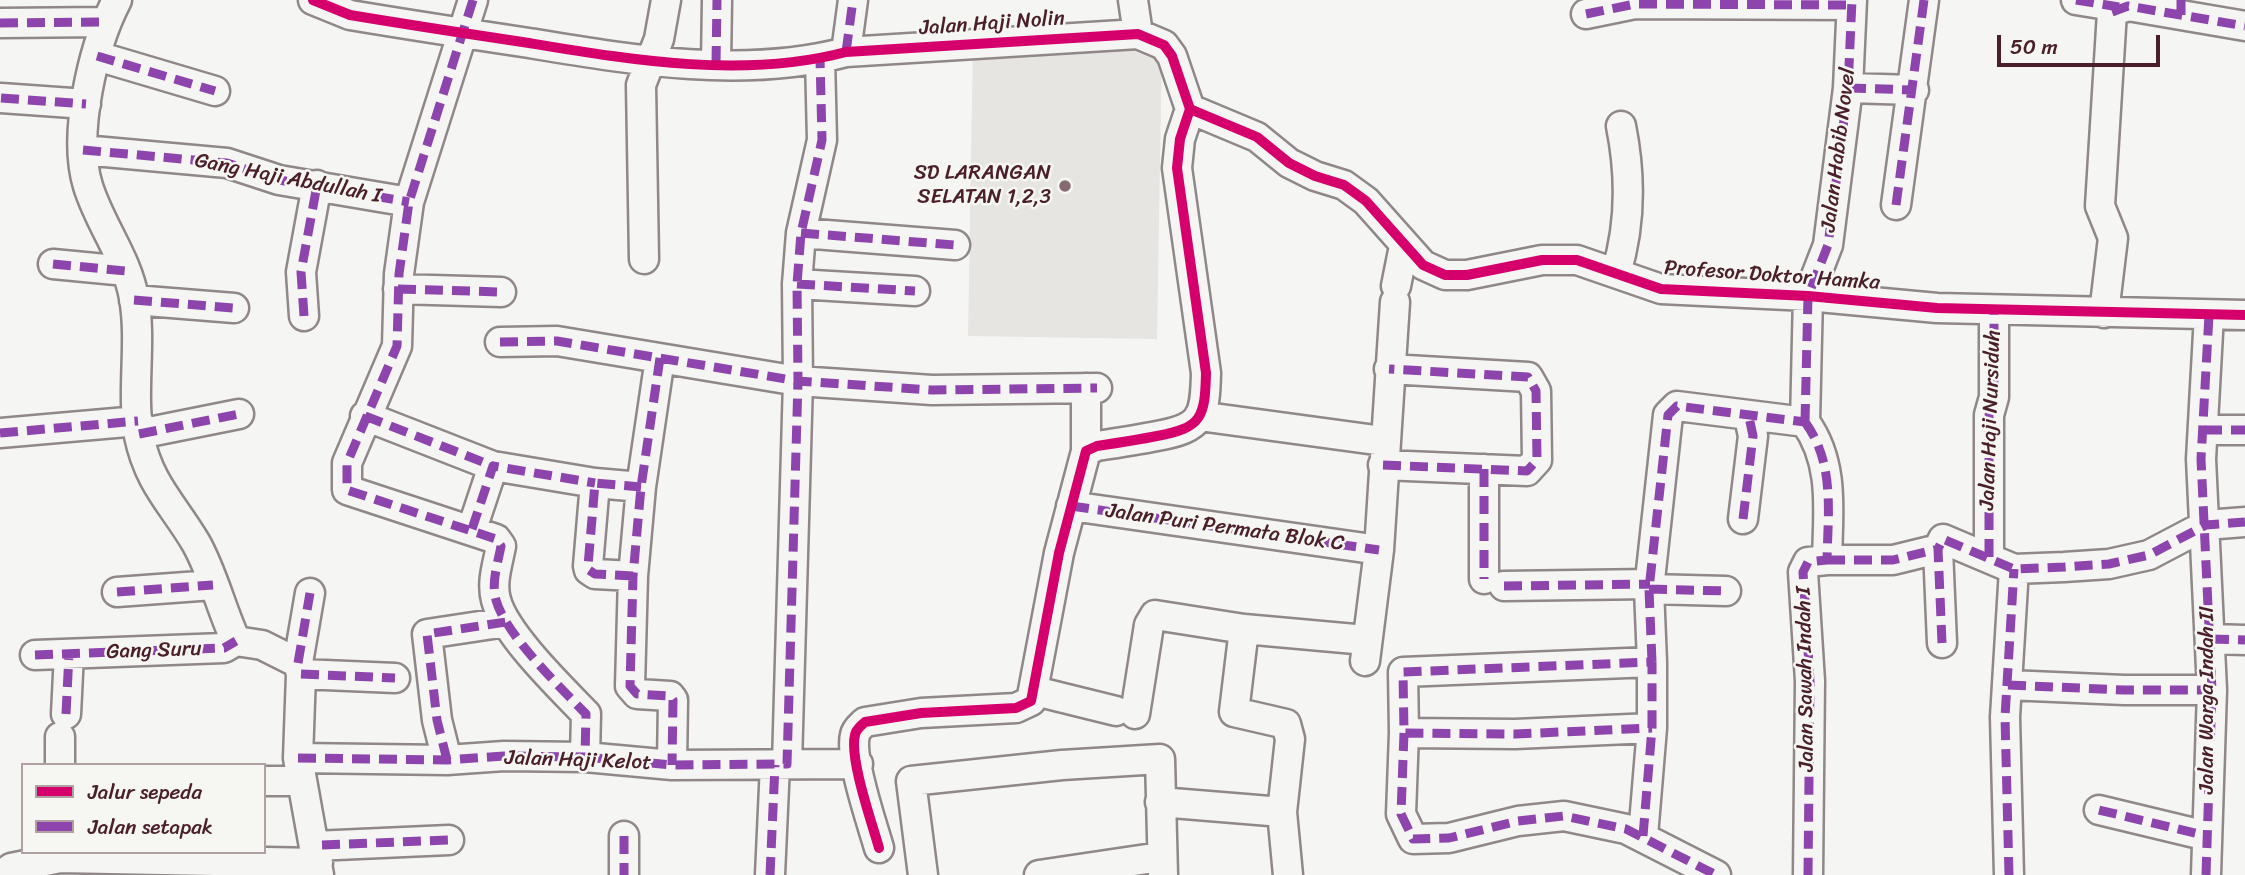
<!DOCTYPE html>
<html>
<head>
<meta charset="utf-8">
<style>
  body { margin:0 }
  #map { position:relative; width:2245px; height:875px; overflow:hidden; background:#f5f5f3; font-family:Sriracha,sans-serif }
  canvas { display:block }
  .legend { position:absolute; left:21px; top:763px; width:245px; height:91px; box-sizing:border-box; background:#f6f6f2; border:2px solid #b1a0a2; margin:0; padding:9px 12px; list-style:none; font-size:21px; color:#4a1f2b }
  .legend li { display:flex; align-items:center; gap:14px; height:35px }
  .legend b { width:35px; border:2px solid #b1a0a2 }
  .scale { position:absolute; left:1997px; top:35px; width:163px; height:32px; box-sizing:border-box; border:4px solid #4a1f2b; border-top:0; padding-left:9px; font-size:21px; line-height:24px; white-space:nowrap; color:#4a1f2b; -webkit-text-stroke:5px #f6f6f2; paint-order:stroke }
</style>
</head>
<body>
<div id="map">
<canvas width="2245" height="875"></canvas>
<ul class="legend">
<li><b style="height:9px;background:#d6006c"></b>Jalur sepeda</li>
<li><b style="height:9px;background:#8e44ad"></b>Jalan setapak</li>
</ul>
<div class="scale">50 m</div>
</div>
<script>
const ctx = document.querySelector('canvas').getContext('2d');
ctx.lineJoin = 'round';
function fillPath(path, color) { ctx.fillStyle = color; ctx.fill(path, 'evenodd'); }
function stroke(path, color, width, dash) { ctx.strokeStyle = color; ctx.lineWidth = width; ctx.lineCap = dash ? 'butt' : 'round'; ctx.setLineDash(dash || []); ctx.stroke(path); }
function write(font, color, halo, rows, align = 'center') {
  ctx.font = font + ' Sriracha,sans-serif'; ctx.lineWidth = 5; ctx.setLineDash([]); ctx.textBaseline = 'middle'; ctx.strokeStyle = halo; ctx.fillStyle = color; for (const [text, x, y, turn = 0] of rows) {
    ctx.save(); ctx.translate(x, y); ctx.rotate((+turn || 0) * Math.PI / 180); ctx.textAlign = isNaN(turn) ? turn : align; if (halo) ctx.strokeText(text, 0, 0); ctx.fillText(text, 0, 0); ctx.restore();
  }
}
const built = new Path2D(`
  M973 43 1162 46 1157 339 968 336Z`);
const minor = new Path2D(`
  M117 0C93 46 72 135 88 186 100 225 127 258 134 298 142 343 131 391 139 436 149 484 173 504 196 543 213 573 221 609 236 641L262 645 298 663
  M313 0 350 15C410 25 469 34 529 43 632 60 744 79 846 52L1138 34 1164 45 1172 56 1190 109 1180 139 1177 168 1206 373C1205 417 1202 428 1157 436 1137 440 1117 443 1097 446L1086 451 1059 553 1031 701 1016 708 921 713 865 722C861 726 856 729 855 735 849 758 872 823 879 848
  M473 0 409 202 399 274 397 346 347 463V490L496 539 501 546C498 563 491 582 496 600 505 634 560 687 586 714L585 757
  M1133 0 1138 34
  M2076 0 2119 7
  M1586 14 1635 4 1851 5
  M0 23 105 22
  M846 52 853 0
  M97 56 215 91
  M716 64 717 0
  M1848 88 1914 90
  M1 98 86 104
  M1190 109 1257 137 1289 163 1315 176 1344 185 1366 201 1423 265 1445 275H1467L1542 260H1577L1661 289 1808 296 1937 308 2245 315
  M83 150 227 163 279 180 409 202
  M1896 205 1924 0
  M801 233 955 245
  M644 259 641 85 659 39 666 0
  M53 264 126 271
  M1616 273C1631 224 1631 176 1621 126
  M797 284 915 291
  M1396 286 1404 246
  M398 289 501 292
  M134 300 234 308
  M2104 313 2113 238 2100 206 2112 12 2128 6 2245 26
  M304 316 301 272 317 185
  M500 342 557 341 798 381 932 390 1097 388
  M660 358 641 487 633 576 630 686 637 694 670 696 673 700 672 765
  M1086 388V451
  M365 416 493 466
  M1199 416 1383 441
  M1805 422C1835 463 1828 512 1827 560L1808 562 1803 572 1810 681 1808 875
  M1805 422 1808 296 1828 245 1848 88 1852 0
  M2204 430H2245
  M0 433 138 421
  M139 434 239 414
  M1383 465 1527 471 1537 460 1536 391 1528 377 1389 369
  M1484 469V579
  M1071 506 1379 550
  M1743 519 1753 436 1749 417
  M472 529 493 466 595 483
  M1989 557V415L1994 397V310
  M1827 560H1893L1938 549
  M633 576 595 574 589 570 588 566 595 483 641 487
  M1504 586 1650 584
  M1649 589 1726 591
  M117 592 213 585
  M310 593 298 663 301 674 298 758 319 875
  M1244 629 1234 712 1286 724 1290 739 1282 812 1288 875
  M2211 639 2245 640
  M1942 643 1938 549 1943 539 2014 569 2064 567 2109 564 2149 555 2206 525 2245 522
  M35 655 224 648 236 641
  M1365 661 1379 550 1395 302
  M1652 662 1649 589 1668 415 1677 406 1805 422
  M301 674 395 678
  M2008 685 2124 690H2212
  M1035 691 1116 711
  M66 714 69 654
  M1135 714 1149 625 1155 615 1244 629 1366 640
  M1404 733 1401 814 1413 839 1449 838 1518 821 1564 816 1626 829 1716 875
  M60 737V765
  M298 758 447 760 504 756 585 757 672 765 858 764
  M447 760 437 720 427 634 506 622
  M787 764 798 381 797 284 801 233 822 140 820 58
  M264 781H302
  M1160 802 1282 812
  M2099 810 2207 836
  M624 836V875
  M1643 836 1652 728V662L1403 672 1404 733 1515 734 1652 728
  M314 846 449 840
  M2 875 11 868 60 858 318 863
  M770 875 775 765
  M923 875 911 781 1062 765 1160 759 1163 875
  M1039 875 1160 857
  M2009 875 2005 717 2014 569
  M2206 875 2212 690 2201 459 2209 315`);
const quiet = new Path2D(`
  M473 0 409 202 399 274 397 346 347 463V490L496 539 501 546C498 563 491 582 496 600 505 634 560 687 586 714L585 757
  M2076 0 2119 7
  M2112 12 2128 6 2245 26
  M1586 14 1635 4 1851 5
  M2181 15V0
  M0 23 105 22
  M846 52 853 0
  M97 56 215 91
  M716 64 717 0
  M1848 88 1914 90
  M1 98 86 104
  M83 150 227 163 279 180 409 202
  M1896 205 1924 0
  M801 233 955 245
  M53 264 126 271
  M797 284 915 291
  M398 289 501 292
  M134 300 234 308
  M304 316 301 272 317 185
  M500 342 557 341 798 381 932 390 1097 388
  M660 358 641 487 633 576 630 686 637 694 670 696 673 700 672 765
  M365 416 493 466
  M1805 422C1835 463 1828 512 1827 560L1808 562 1803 572 1810 681 1808 875
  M1805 422 1808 296 1828 245 1848 88 1852 0
  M2204 430H2245
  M0 433 138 421
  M139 434 239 414
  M1383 465 1527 471 1537 460 1536 391 1528 377 1389 369
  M1484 469V579
  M1071 506 1379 550
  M1743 519 1753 436 1749 417
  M472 529 493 466 595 483
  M1989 557V415L1994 397V310
  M1827 560H1893L1938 549
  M633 576 595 574 589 570 588 566 595 483 641 487
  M1504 586 1650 584
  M1649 589 1726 591
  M117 592 213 585
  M2211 639 2245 640
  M1942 643 1938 549 1943 539 2014 569 2064 567 2109 564 2149 555 2206 525 2245 522
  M35 655 224 648 236 641
  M1652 662 1649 589 1668 415 1677 406 1805 422
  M298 663 310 593
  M301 674 395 678
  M2008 685 2124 690H2212
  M66 714 69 654
  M1404 733 1401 814 1413 839 1449 838 1518 821 1564 816 1626 829 1716 875
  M298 758 447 760 504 756 585 757 672 765 787 764 798 381 797 284 801 233 822 140 820 58
  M447 760 437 720 427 634 506 622
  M2099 810 2207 836
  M624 836V875
  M1643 836 1652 728V662L1403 672 1404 733 1515 734 1652 728
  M322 845 449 840
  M770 875 775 765
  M2009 875 2005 717 2014 569
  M2206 875 2212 690 2201 459 2209 315`);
const cycleway = new Path2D(`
  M313 0 350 15C410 25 469 34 529 43 632 60 744 79 846 52L1138 34 1164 45 1172 56 1190 109 1180 139 1177 168 1206 373C1205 417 1202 428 1157 436 1137 440 1117 443 1097 446L1086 451 1059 553 1031 701 1016 708 921 713 865 722C861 726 856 729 855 735 849 758 872 823 879 848
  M1190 109 1257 137 1289 163 1315 176 1344 185 1366 201 1423 265 1445 275H1467L1542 260H1577L1661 289 1808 296 1937 308 2245 315`);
const markers = [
  [1065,186,7,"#866a71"]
];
const streetNames = [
  ["Jalan Haji Nolin",992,24,-4],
  ["Jalan Habib Novel",1839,150,-83],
  ["Gang Haji Abdullah I",288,179,11],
  ["Profesor Doktor Hamka",1772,276,4],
  ["Jalan Haji Nursiduh",1991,420,-88],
  ["Jalan Puri Permata Blok C",1225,528,8],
  ["Gang Suru",154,651,-2],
  ["Jalan Sawah Indah I",1806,679,-91],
  ["Jalan Warga Indah II",2208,700,-90],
  ["Jalan Haji Kelot",578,761,2]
];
const poiNames = [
  ["SD LARANGAN",1051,174],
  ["SELATAN 1,2,3",1051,198]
];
fillPath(built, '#e7e5e2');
stroke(minor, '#8f8788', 33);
stroke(minor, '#f5f5f3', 28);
stroke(quiet, '#8e44ad', 9, [18, 9]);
stroke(cycleway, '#d6006c', 10);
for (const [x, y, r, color] of markers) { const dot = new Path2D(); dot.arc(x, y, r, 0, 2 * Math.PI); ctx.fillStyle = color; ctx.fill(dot); stroke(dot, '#f6f6f2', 2.5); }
write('21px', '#4a1f2b', '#f6f6f2', streetNames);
write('21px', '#4a1f2b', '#f6f6f2', poiNames, 'right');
</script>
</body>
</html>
